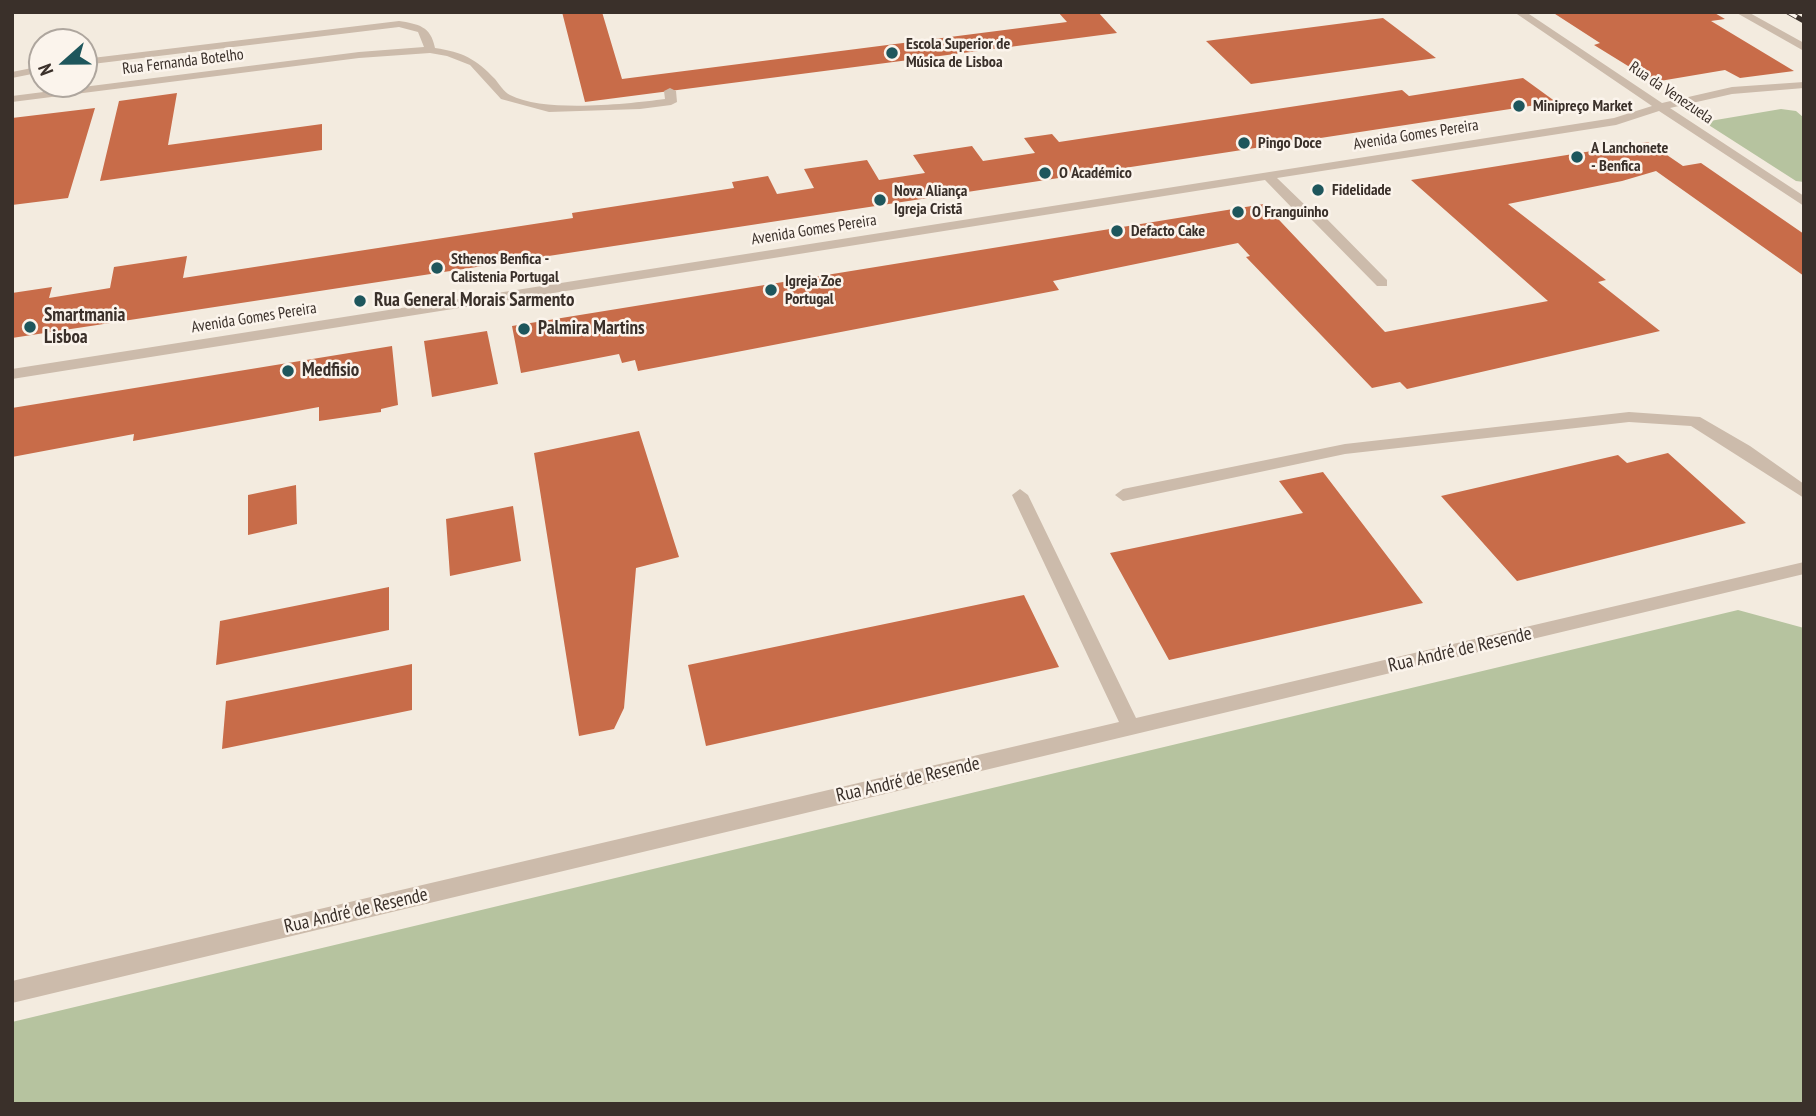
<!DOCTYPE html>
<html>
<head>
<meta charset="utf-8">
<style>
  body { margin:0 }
  #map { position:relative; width:1816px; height:1116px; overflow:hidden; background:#f3ebdf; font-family:"PT Sans Narrow",sans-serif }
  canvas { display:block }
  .frame { position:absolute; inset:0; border:14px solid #3a302a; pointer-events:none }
  .north { position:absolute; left:28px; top:28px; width:70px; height:70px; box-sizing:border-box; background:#fbf4ec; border:2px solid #aea69e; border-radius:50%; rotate:249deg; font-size:19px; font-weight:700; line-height:28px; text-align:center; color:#3a302a }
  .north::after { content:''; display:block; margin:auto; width:24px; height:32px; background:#1e565c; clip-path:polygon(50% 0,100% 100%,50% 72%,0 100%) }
</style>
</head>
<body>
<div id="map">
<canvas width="1816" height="1116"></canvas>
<div class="frame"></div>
<div class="north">N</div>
</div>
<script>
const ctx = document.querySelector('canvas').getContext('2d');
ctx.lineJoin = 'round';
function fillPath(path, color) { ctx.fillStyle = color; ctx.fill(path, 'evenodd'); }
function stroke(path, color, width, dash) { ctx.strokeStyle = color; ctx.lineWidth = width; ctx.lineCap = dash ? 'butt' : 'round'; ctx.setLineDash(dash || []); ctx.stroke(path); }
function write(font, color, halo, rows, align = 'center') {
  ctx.font = font + ' "PT Sans Narrow",sans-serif'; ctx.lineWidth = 5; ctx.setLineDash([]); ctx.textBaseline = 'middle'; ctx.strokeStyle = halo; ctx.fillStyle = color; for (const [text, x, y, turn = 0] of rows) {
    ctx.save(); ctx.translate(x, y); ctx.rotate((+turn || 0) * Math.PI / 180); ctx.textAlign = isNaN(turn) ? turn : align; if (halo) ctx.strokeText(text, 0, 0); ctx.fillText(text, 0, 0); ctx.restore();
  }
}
const green = new Path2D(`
  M1781 109 1796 111 1803 117 1804 182 1796 181 1704 122Z
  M1738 610 1804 628V1104H12V1022Z`);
const building = new Path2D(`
  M562 12H602L622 79 1067 22 1058 12H1098L1117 33 585 102Z
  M1552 12H1713L1725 19 1711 21 1794 71 1740 78 1725 70 1654 82 1594 45 1600 43Z
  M1383 18 1436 58 1251 84 1206 41Z
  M1523 78 1556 102 12 338V293L52 287 49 298 110 288 114 267 187 256 183 278 573 218 572 213 734 188 732 182 768 176 777 194 814 188 804 169 867 160 879 180 925 173 913 155 972 146 983 161 1035 153 1024 138 1052 134 1059 142 1402 90 1409 96Z
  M177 93 168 145 322 124V150L100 181 119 101Z
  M95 108 68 198 12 205V118Z
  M1648 142 1683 166 1701 163 1804 234V276L1656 171 1622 181 1508 204 1606 280 1598 282 1660 331 1407 389 1400 382 1372 388 1246 257 1250 256 1238 243 1053 281 1059 290 638 371 635 360 622 363 619 354 521 373 512 326 1264 204 1385 332 1548 301 1411 180Z
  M487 331 498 384 432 397 424 341Z
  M392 346 398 405 381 409V412L319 421V407L133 441 134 434 12 457V408Z
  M639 431 679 557 636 568 624 708 614 729 579 736 534 453Z
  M1668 453 1746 523 1517 581 1441 496 1618 455 1627 463Z
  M1323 472 1423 603 1169 660 1110 553 1303 513 1279 481Z
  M296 485 297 524 248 535V495Z
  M513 506 521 561 450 576 446 519Z
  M389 587V630L216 665 220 621Z
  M1024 595 1059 667 706 746 688 665Z
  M412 664V710L222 749 226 701Z`);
const minor = new Path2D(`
  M1514 12H1526L1662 103 1732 87 1804 82V88L1732 94 1670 108 1804 196V206L1659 111 1616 125 1277 178 1306 206 1319 211 1387 280V286H1377L1309 217 1296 212 1265 180 12 379V369L1614 118 1652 106Z
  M1735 12H1748L1804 43V51Z
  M399 21C418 24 431 26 435 48 463 52 476 59 495 79 499 84 504 92 510 95 544 113 627 104 665 99L664 91 670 88 676 91 677 102 671 105 640 109 549 112 501 99 470 65 447 56 430 53 359 58 12 102V96L359 52 424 47 418 32 399 27 84 65V59Z
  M42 66V72L12 78V72Z
  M1629 412 1700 417 1750 446 1804 484V498L1691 426 1629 422 1345 454 1123 501 1115 495 1123 489 1345 444Z
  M1020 489 1028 495 1136 718 1804 562V574L12 1003V981L1119 722 1012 495Z`);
const rail = new Path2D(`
  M1788 12 1804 21`);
const markers = [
  [892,53,7,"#1e565c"],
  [1519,106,7,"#1e565c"],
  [1244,143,7,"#1e565c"],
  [1577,157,7,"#1e565c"],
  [1045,173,7,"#1e565c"],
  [1318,190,7,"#1e565c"],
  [880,200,7,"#1e565c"],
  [1238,212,7,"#1e565c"],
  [1117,231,7,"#1e565c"],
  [437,268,7,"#1e565c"],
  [771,290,7,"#1e565c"],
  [360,301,7,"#1e565c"],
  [30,327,7,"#1e565c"],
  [524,329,7,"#1e565c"],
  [288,371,7,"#1e565c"]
];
const farPoinames = [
  ["Escola Superior de",906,44],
  ["Música de Lisboa",906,62],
  ["Minipreço Market",1533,106],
  ["Pingo Doce",1258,143],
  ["A Lanchonete",1591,148],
  ["- Benfica",1591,166],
  ["O Académico",1059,173],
  ["Fidelidade",1332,190],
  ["Nova Aliança",894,191],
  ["Igreja Cristã",894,209],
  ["O Franguinho",1252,212],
  ["Defacto Cake",1131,231],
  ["Sthenos Benfica -",451,259],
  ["Calistenia Portugal",451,277],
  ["Igreja Zoe",785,281],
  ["Portugal",785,299]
];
const farStreetnames = [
  ["Rua Fernanda Botelho",183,62,-7],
  ["Rua da Venezuela",1671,93,34],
  ["Avenida Gomes Pereira",1416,135,-9],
  ["Avenida Gomes Pereira",814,230,-9],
  ["Avenida Gomes Pereira",254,318,-9]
];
const poiNames = [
  ["Rua General Morais Sarmento",374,301],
  ["Smartmania",44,316],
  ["Lisboa",44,338],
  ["Palmira Martins",538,329],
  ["Medfisio",302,371]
];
const streetNames = [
  ["Rua André de Resende",1460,650,-13],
  ["Rua André de Resende",908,780,-13],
  ["Rua André de Resende",356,911,-13]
];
fillPath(green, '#b6c39f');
fillPath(building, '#c86c49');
fillPath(minor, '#ccbbab');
stroke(rail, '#3a302a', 5);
stroke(rail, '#fbf4ec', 3.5, [10]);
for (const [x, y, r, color] of markers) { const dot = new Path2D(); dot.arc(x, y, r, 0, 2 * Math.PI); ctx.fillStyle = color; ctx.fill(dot); stroke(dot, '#fbf4ec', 2.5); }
write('bold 16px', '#3a302a', '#fbf4ec', farPoinames, 'left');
write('16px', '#3a302a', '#fbf4ec', farStreetnames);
write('bold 19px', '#3a302a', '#fbf4ec', poiNames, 'left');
write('19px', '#3a302a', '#fbf4ec', streetNames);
</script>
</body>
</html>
